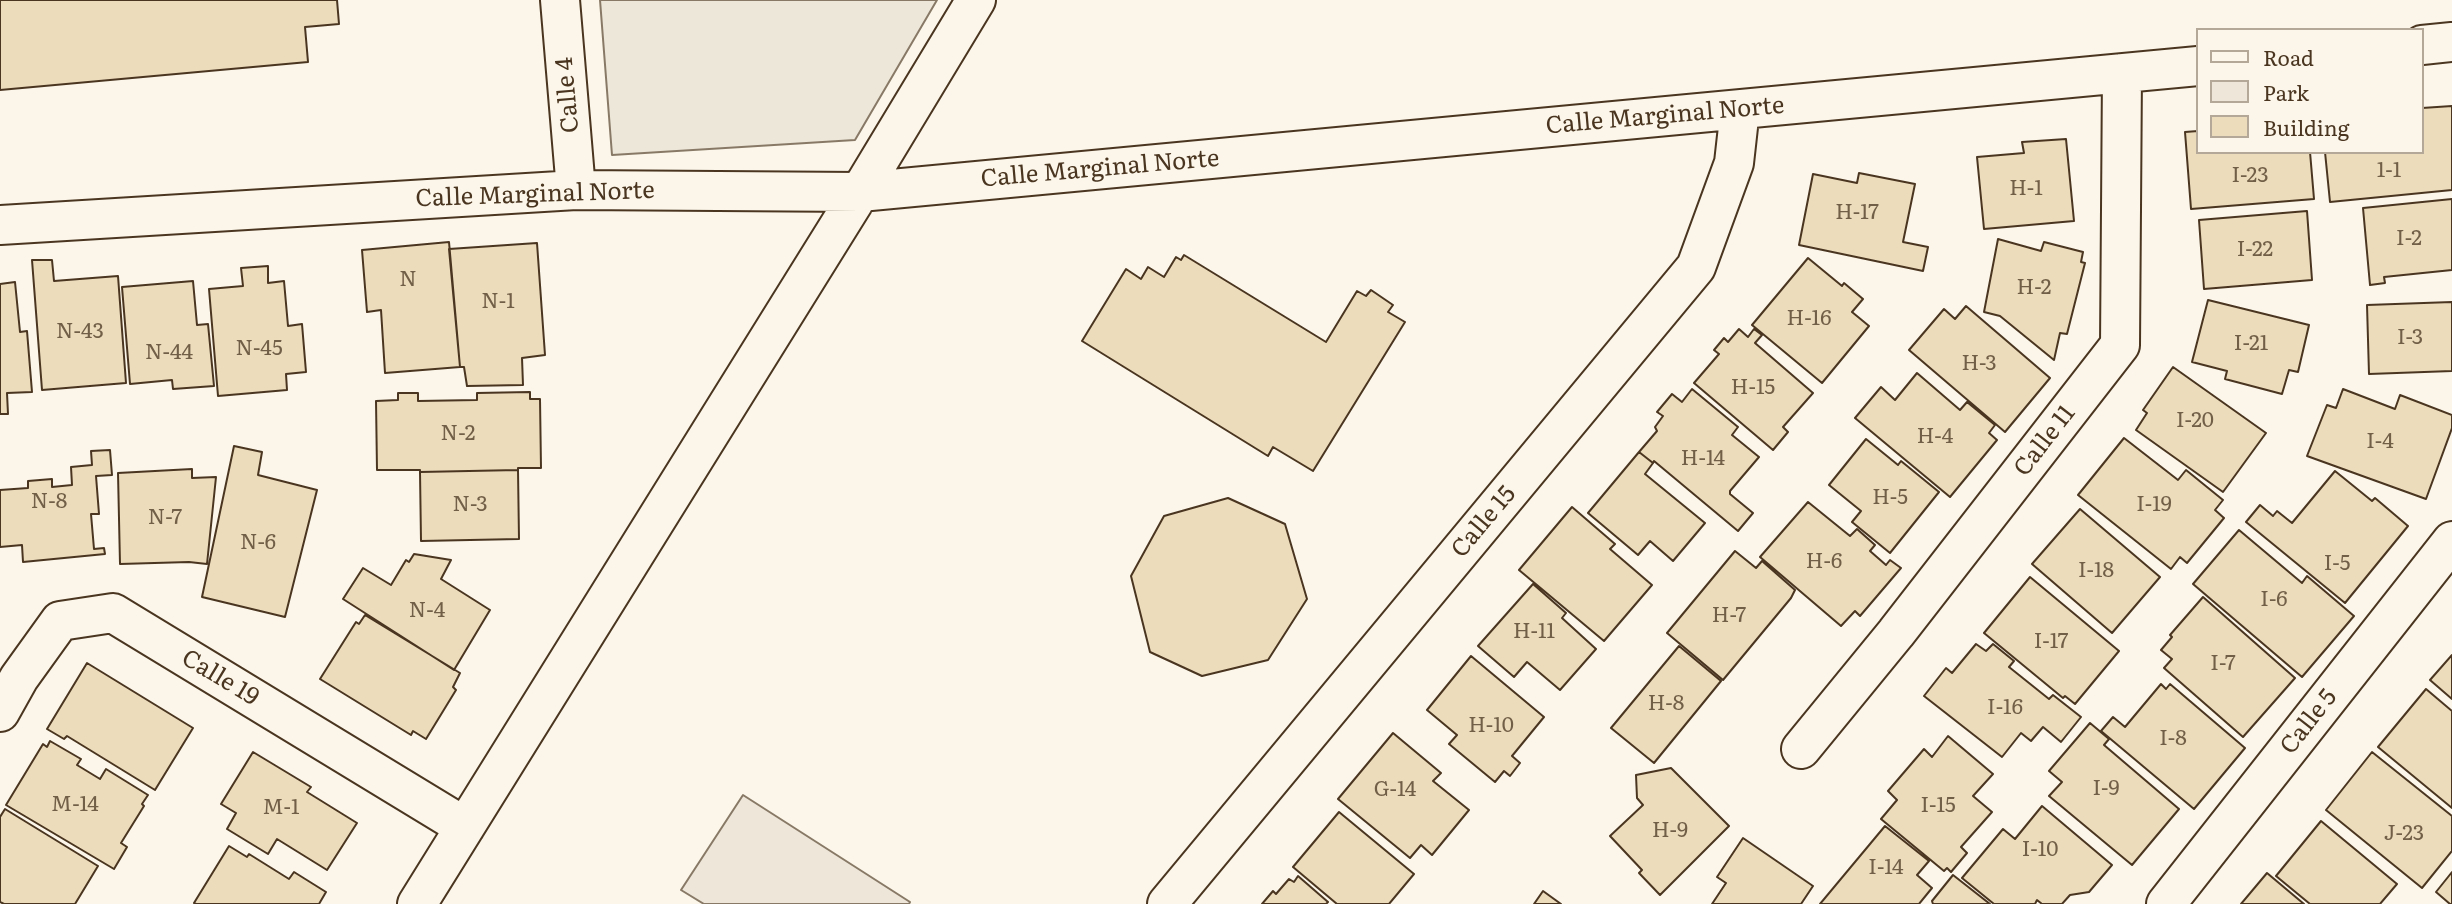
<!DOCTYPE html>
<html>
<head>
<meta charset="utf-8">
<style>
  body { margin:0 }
  #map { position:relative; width:2452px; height:904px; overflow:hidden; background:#fbf6e9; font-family:Literata,serif }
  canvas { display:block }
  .legend { position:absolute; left:2196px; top:28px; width:228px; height:126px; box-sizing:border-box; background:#fbf6e9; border:2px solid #b4a999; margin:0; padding:9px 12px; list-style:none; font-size:21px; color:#4a3520 }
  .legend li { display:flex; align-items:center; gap:14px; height:35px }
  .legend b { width:35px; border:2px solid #b4a999 }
</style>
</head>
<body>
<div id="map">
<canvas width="2452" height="904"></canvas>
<ul class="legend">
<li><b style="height:9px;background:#fbf6e9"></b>Road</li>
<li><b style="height:19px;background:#ede6d9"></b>Park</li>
<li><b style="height:19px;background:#ecdcbc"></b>Building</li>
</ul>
</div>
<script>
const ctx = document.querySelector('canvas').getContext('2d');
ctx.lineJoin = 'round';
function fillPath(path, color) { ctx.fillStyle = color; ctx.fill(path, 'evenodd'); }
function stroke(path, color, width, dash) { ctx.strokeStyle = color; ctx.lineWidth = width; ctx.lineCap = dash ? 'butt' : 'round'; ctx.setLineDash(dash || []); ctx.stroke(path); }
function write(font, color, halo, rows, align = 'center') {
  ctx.font = font + ' Literata,serif'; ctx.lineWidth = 5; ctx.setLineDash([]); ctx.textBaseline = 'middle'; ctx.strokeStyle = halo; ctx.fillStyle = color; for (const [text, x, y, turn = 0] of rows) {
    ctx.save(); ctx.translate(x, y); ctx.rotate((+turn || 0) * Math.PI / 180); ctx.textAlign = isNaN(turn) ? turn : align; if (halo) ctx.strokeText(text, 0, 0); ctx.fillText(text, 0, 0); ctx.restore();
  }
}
const green = new Path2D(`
  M743 795 910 902 909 904H704L681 890Z`);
const parking = new Path2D(`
  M600 0H937L855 140 612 155Z`);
const building = new Path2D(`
  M0 0H337L339 24 305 27 308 62 0 90Z
  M2452 106V190L2330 202 2325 152H2422V108Z
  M2198 131V152H2310L2314 199 2191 209 2185 132Z
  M2066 139 2074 221 1984 229 1977 157 2024 153 2022 142Z
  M1859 173 1915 184 1903 242 1928 247 1923 271 1799 245 1813 174 1857 183Z
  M2452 199V270L2384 277 2385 283 2370 285 2363 208Z
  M2307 211 2312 280 2204 289 2199 220Z
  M1998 239 2041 251 2044 242 2083 252 2081 262 2085 263 2067 334 2060 333 2054 360 2000 316 1984 312Z
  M449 242 460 367 385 373 381 310 367 312 362 250Z
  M537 243 545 355 522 358 523 385 467 386 464 367H460L449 249Z
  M1184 255 1326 342 1357 291 1366 296 1371 290 1393 305 1388 312 1405 322 1313 471 1273 447 1268 456 1082 341 1126 269 1141 279 1148 267 1164 277 1176 257 1181 260Z
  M1808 258 1842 286 1844 283 1863 299 1852 312 1869 326 1822 383 1752 325Z
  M32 260H52L54 281 118 276 126 383 42 390Z
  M268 266V283L284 281 288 326 302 324 306 372 286 374 287 390 218 396 209 289 243 286 241 268Z
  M193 281 197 325 208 324 214 386 173 389 172 380 130 384 122 287Z
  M15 282 20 332 27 331 32 392 7 393 8 414H0V284Z
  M2208 300 2309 325 2298 372 2289 370 2282 394 2225 379 2227 371 2192 362Z
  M2452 302V371L2369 374 2367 305Z
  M1966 306 2050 378 2005 432 1909 350 1944 309 1955 319Z
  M1739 329 1748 337 1754 329 1762 335 1755 343 1813 393 1783 427 1788 432 1773 450 1694 383 1719 354 1714 350 1724 338 1728 342Z
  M2173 367 2266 433 2223 492 2136 430 2147 413 2143 410Z
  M1917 373 1960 410 1967 402 1995 425 1989 433 1997 440 1950 497 1855 418 1881 387 1895 400Z
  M1692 389 1738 427 1732 435 1759 457 1730 491V494L1753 513 1738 531 1654 461 1653 463 1639 452 1657 431 1655 427 1663 416 1657 412 1672 394 1682 402Z
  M2343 389 2395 409 2400 395 2452 415V428L2426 499 2307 456 2327 405 2336 408Z
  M530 392V399H540L541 468H518V470L420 472V470H377L376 401 398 400V393H418V401L477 400V393Z
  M2124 438 2178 480 2186 470 2223 500 2215 510 2224 518 2187 563 2180 557 2171 569 2078 495Z
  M1866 439 1898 465 1901 461 1939 492 1890 553 1852 522 1861 511 1829 485Z
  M234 446 262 452 258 475 317 490 285 617 202 597Z
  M110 450 112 475 96 476 99 514H91L94 549 104 548 105 554 23 562 22 545 0 547V490L28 488V481L52 479V487L72 485 71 467 92 465 91 451Z
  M1639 452 1653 463 1645 474 1705 523 1673 561 1650 541 1638 555 1588 513Z
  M192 469V478L216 477 207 564 189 562 120 564 118 473Z
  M518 470 519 539 421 541 420 472Z
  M2335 471 2372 501 2375 498 2408 526 2345 603 2246 522 2260 505 2273 516 2277 511 2292 523Z
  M1228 498 1285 524 1307 599 1268 660 1202 676 1150 652 1131 576 1164 516Z
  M1808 502 1850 536 1857 529 1875 545 1870 551 1886 565 1890 560 1901 568 1860 616 1855 611 1841 626 1760 557Z
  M1572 507 1615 544 1610 549 1652 585 1604 641 1519 570Z
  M2080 509 2160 577 2112 633 2032 564Z
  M2239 530 2302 583 2307 576 2354 616 2302 677 2193 584Z
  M1735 551 1756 568 1762 561 1795 590 1791 598 1723 680 1667 633Z
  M414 554 451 560 441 579 490 610 454 670 343 599 363 568 391 585 406 560 409 562Z
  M2030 577 2119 651 2075 704 2065 696 2063 698 1984 633Z
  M1533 584 1566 613 1562 618 1596 649 1560 690 1527 662 1514 677 1478 646Z
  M2203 597 2295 678 2243 737 2164 668 2172 659 2161 650 2172 637 2170 635Z
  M365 615 460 673 453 687 456 690 426 739 413 731 411 735 320 679 356 622 359 624Z
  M1976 644 1986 651 1993 644 2014 661 2009 667 2049 699 2053 695 2081 717 2061 742 2043 727 2031 741 2021 733 2002 757 1924 696 1946 668 1952 673Z
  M1679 646 1721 681 1654 763 1611 728Z
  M2452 655V699L2430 680Z
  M1471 656 1544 717 1512 756 1520 763 1510 776 1504 771 1495 782 1449 744 1457 735 1427 710Z
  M87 663 193 728 155 790 67 736 64 739 47 729Z
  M2161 684 2166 689 2170 684 2245 748 2194 809 2101 731 2113 717 2125 727Z
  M2426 689 2452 711V808L2378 747Z
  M2090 723 2109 739 2104 745 2179 809 2132 865 2049 796 2062 782 2049 771Z
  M1393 733 1441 773 1433 781 1469 810 1432 855 1421 845 1410 858 1338 799Z
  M1948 736 1993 774 1973 796 1992 812 1961 847 1967 853 1951 872 1947 868 1944 871 1881 819 1897 800 1888 791 1924 749 1932 757Z
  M50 741 81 759 77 765 100 779 106 769 148 795 142 804 144 806 121 843 127 847 114 869 6 805 43 744 47 747Z
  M253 752 311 787 307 792 357 823 327 870 277 839 268 854 227 829 236 813 221 804Z
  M2372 752 2452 816V851L2422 888 2326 810Z
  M1671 768 1729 826 1660 895 1639 873 1642 870 1610 836 1643 805 1637 798 1636 775Z
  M2042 806 2112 865 2089 892 2070 895 2062 904H2042L2037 900 2035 904H1994L1962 878 2003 829 2015 839Z
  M5 809 98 866 75 904H4L0 902V817Z
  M1339 812 1414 874 1389 904H1337L1293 867Z
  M2321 821 2397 884 2380 904H2310L2276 876Z
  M1885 826 1929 861 1917 875 1932 888 1919 904H1820Z
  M1743 838 1813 886 1801 904H1712L1726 883 1717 877Z
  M229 846 247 857 249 854 289 879 294 872 326 892 319 904H196L194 903Z
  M2452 872V904H2450L2436 892Z
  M2267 873 2304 904H2241Z
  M1953 875 1990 904H1933L1932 901Z
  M1298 876 1328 902 1326 904H1262L1273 891 1276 894 1289 879 1294 882Z
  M1543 891 1561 904H1534Z`);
const street = new Path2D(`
  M560 0 576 190
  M2422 45 2452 42
  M0 225 576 190 860 192 2198 66
  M0 712 19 678 60 621 113 613 465 827
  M1801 749 1896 633 2120 345 2122 73
  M417 904 860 192 976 0
  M1167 904 1696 267 1734 163 1740 109
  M2166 904 2452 541`);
const numberNames = [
  ["1-1",2389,171],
  ["I-23",2250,176],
  ["H-1",2026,189],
  ["H-17",1857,213],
  ["I-2",2409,239],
  ["I-22",2255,250],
  ["N",408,280],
  ["H-2",2034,288],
  ["N-1",498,302],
  ["H-16",1809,319],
  ["N-43",80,332],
  ["I-3",2410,338],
  ["I-21",2251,344],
  ["N-45",259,349],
  ["N-44",169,353],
  ["H-3",1979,364],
  ["H-15",1753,388],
  ["I-20",2195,421],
  ["N-2",458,434],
  ["H-4",1935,437],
  ["I-4",2380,442],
  ["H-14",1703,459],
  ["H-5",1890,498],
  ["N-8",49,502],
  ["N-3",470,505],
  ["I-19",2154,505],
  ["N-7",165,518],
  ["N-6",258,543],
  ["H-6",1824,562],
  ["I-5",2337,564],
  ["I-18",2096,571],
  ["I-6",2274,600],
  ["N-4",427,611],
  ["H-7",1729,616],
  ["H-11",1534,632],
  ["I-17",2051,642],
  ["I-7",2223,664],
  ["H-8",1666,704],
  ["I-16",2005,708],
  ["H-10",1491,726],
  ["I-8",2173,739],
  ["I-9",2106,789],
  ["G-14",1395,790],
  ["M-14",75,805],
  ["I-15",1938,806],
  ["M-1",281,808],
  ["H-9",1670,831],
  ["J-23",2404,834],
  ["I-10",2040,850],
  ["I-14",1886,868]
];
const streetNames = [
  ["Calle 4",568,95,-95],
  ["Calle Marginal Norte",1665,116,-5],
  ["Calle Marginal Norte",1100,169,-5],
  ["Calle Marginal Norte",535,195,-2],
  ["Calle 11",2045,441,-52],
  ["Calle 15",1484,522,-50],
  ["Calle 19",220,678,31],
  ["Calle 5",2309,722,-52]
];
fillPath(green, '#ede6d9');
stroke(green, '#887966', 2);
fillPath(parking, '#ede7d9');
stroke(parking, '#887966', 2);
fillPath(building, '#ecdcbc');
stroke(building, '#4a3520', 2);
stroke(street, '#4a3520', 42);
stroke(street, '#fbf6e9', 38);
write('21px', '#725f47', null, numberNames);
write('24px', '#4a3520', '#fbf6e9', streetNames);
</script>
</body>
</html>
